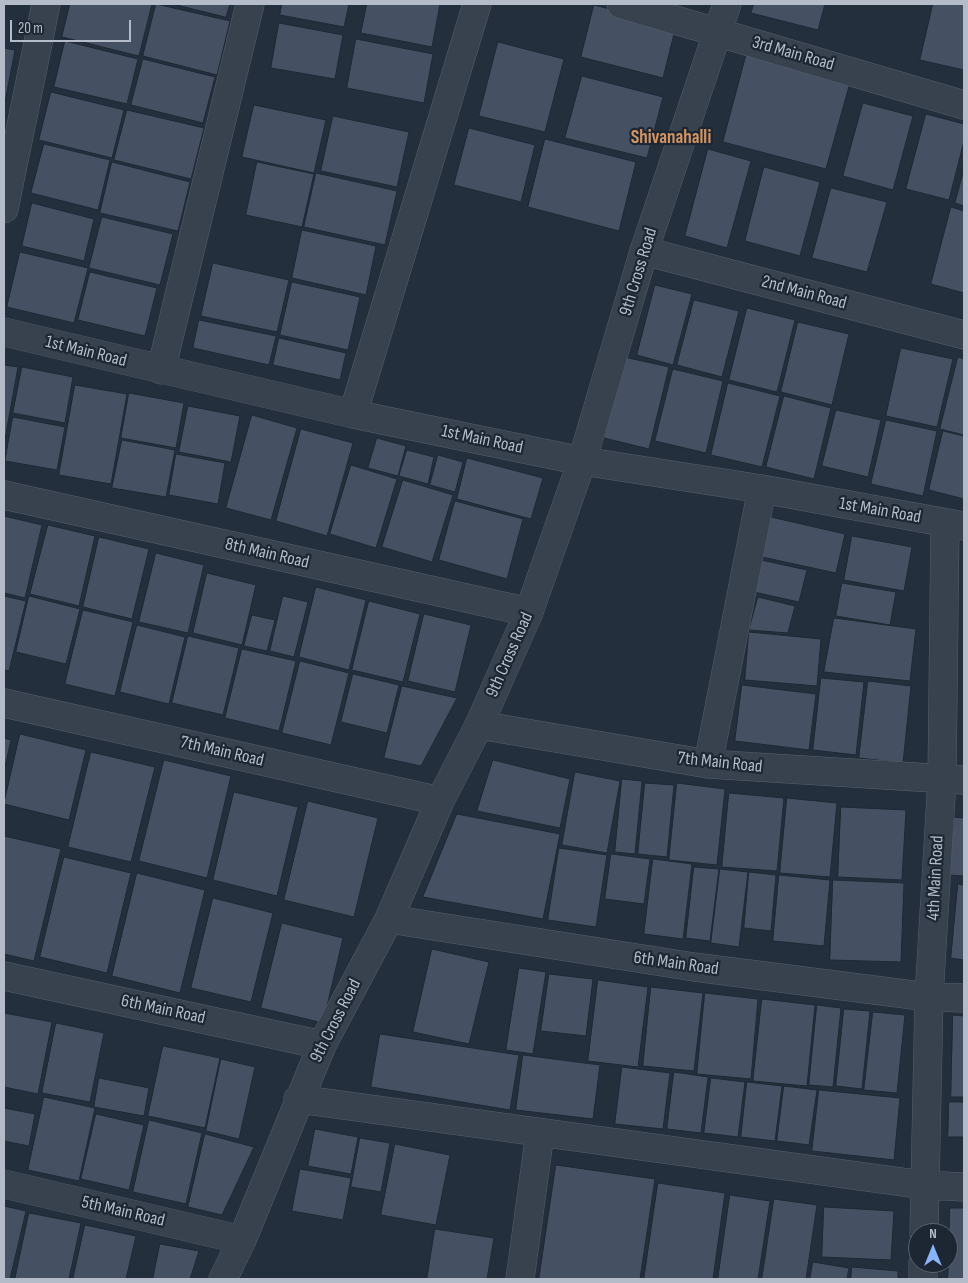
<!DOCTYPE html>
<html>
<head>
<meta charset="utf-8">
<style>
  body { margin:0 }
  #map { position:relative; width:968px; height:1283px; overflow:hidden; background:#242f3e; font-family:"Sofia Sans Condensed",sans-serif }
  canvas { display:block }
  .frame { position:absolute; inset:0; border:5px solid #b4bcc9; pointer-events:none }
  .north { position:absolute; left:908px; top:1223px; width:50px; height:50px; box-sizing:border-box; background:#1d2633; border:1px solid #59626f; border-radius:50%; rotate:0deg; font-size:14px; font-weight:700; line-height:20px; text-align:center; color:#b4bcc9 }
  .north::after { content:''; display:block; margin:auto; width:18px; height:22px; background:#8ab4f8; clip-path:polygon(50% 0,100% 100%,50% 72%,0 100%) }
  .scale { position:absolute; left:10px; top:20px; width:121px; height:22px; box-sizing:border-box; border:2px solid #b4bcc9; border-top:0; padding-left:6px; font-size:15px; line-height:18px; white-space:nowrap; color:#b4bcc9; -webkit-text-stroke:4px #1d2633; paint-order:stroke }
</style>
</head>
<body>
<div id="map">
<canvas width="968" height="1283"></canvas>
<div class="frame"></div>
<div class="north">N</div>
<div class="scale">20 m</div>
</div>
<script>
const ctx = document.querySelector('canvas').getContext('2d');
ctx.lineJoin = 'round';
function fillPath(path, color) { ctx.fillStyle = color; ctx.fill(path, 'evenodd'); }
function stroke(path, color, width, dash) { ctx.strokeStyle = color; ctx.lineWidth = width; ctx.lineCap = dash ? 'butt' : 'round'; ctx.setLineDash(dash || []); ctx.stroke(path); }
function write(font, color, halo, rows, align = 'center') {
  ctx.font = font + ' "Sofia Sans Condensed",sans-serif'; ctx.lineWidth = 4.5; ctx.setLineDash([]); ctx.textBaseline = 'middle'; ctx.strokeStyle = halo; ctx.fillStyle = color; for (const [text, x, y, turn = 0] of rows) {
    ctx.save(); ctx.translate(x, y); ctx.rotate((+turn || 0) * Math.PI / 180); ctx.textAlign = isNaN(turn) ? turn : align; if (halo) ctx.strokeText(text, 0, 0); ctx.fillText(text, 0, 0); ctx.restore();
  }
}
const building = new Path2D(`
  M70 4H152L139 56 62 37Z
  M156 4 230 21 217 75 143 56Z
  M173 4H230L226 17Z
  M282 4H349L344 27 280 15Z
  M367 4H440L432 47 361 33Z
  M754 4H825L818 30 751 13Z
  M933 4H964V70L920 60Z
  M594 5 676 26 663 78 581 57Z
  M279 23 343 35 335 79 271 68Z
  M356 39 433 54 424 103 347 88Z
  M65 41 138 59 127 104 54 87Z
  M498 42 564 59 545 132 479 116Z
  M4 48 15 50 5 102H4Z
  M747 52 851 79 826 169 723 142Z
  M143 59 215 77 203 123 131 105Z
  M582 76 663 97 647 158 565 138Z
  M51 92 124 110 112 158 39 140Z
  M863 103 913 116 893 190 843 176Z
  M254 105 326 120 314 173 242 157Z
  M127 110 204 128 191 179 114 160Z
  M926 114 964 124V141L949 200 906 189Z
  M333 116 409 132 397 187 321 171Z
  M469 128 535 145 521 202 454 185Z
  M545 139 636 162 619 231 528 207Z
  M44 144 110 160 98 210 31 193Z
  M708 149 751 161 727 248 685 236Z
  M112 162 190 182 178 231 100 213Z
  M257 162 314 174 302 227 246 215Z
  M764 167 820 182 800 256 745 241Z
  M964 170V206L955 203Z
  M316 173 397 191 385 245 304 227Z
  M831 188 887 202 867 272 812 258Z
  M32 203 94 219 84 261 22 246Z
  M951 207 964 211V293L931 284Z
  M102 217 173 234 160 285 89 268Z
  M302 230 376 246 366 295 292 278Z
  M20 252 88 268 74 323 7 307Z
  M213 263 289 280 277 332 201 316Z
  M90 272 157 288 145 336 78 320Z
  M292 282 360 297 348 350 280 335Z
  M655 285 692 294 673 365 637 355Z
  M694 300 739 311 722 377 677 365Z
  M747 308 795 320 777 392 729 380Z
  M199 320 276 336 269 365 193 348Z
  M798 322 849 334 832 405 781 392Z
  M279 338 346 353 340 380 273 365Z
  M901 348 953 359 937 427 886 416Z
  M624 357 669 367 649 449 604 438Z
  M958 357 964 359V435L940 429Z
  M4 365 18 367 4 445Z
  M22 367 73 377 65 423 13 413Z
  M673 369 723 381 706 453 655 441Z
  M728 383 780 396 762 467 711 455Z
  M75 385 127 394 111 484 59 475Z
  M129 393 184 403 176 448 121 438Z
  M784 396 831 408 814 479 766 467Z
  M188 406 240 416 231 462 179 452Z
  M836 410 881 420 868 477 822 466Z
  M252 415 297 428 271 520 226 508Z
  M13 417 65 427 57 470 5 461Z
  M886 420 937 431 923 496 871 484Z
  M301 429 353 443 327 536 276 521Z
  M943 431 964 436V499L929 490Z
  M377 438 406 446 398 476 368 468Z
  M122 440 175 450 166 497 112 488Z
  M407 450 434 457 428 484 399 476Z
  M176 454 225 463 218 504 169 495Z
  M438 455 463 462 455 492 430 485Z
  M467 458 543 478 531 519 457 499Z
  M351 465 397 479 376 548 330 534Z
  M403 480 453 495 432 562 382 547Z
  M455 501 523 519 507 579 439 560Z
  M4 516 42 525 25 598 4 593Z
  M771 517 845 534 836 573 762 557Z
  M48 525 95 536 79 606 30 594Z
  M852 536 912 547 904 591 844 580Z
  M99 537 149 549 132 619 83 607Z
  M156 553 204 565 188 633 139 622Z
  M761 560 807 570 799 602 754 592Z
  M207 573 256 585 242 645 193 633Z
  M842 583 896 592 890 625 836 616Z
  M316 587 366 600 349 670 299 657Z
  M4 596 26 601 9 671 4 670Z
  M29 596 80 609 66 664 16 652Z
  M283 596 308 602 294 657 270 651Z
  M758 597 795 606 788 633 749 630Z
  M369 601 420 614 403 682 352 670Z
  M83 610 133 622 115 696 65 684Z
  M424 614 471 625 455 692 408 681Z
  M252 615 275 620 267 651 244 646Z
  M834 618 916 629 910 681 824 672Z
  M137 625 185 637 169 704 120 692Z
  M749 632 821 639 817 686 745 680Z
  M188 636 239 648 223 715 172 703Z
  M242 649 296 661 279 731 225 718Z
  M300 661 349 673 331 745 282 733Z
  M353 674 399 685 387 733 341 722Z
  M821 678 864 682 856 755 813 750Z
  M868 681 911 686 903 763 859 758Z
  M742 685 816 694 809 750 735 741Z
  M402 686 457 698 421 766 384 758Z
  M20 734 86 750 69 820 4 804Z
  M4 738 11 740 4 771Z
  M91 752 155 767 131 862 68 847Z
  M164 760 231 776 207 878 139 861Z
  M493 760 570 779 560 828 477 811Z
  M575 772 620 781 607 853 562 845Z
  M622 779 642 781 635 854 615 852Z
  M645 783 674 785 667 857 638 854Z
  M677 783 725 789 717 865 669 860Z
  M234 792 298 807 277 896 213 880Z
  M729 793 784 798 777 871 722 867Z
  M787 798 837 803 830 877 780 873Z
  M308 801 378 818 354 917 284 900Z
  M841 807 906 810 902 880 838 877Z
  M457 814 560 834 543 919 423 897Z
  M954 817 964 818V876L949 875Z
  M4 836 61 849 34 961 4 954Z
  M559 848 607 855 596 927 548 920Z
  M611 854 650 859 644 904 605 899Z
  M64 857 131 873 107 973 40 957Z
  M653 859 692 864 683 939 644 934Z
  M694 867 719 869 710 941 686 938Z
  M720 869 748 872 739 947 711 943Z
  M749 872 776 875 771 931 744 928Z
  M137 873 205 890 180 993 112 976Z
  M779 875 830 880 824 946 773 941Z
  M833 880 904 883 901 962 830 960Z
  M958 884 964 885V960L951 958Z
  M213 898 273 913 251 1002 191 988Z
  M282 923 343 938 323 1023 261 1008Z
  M432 949 489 962 469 1044 413 1032Z
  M519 968 546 972 533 1054 506 1050Z
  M549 974 593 979 586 1036 541 1031Z
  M598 980 648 987 638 1067 588 1061Z
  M651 987 703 993 694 1071 643 1066Z
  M705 993 758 999 751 1079 697 1074Z
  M762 999 815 1005 807 1086 753 1081Z
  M817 1005 841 1008 833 1087 809 1085Z
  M844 1009 870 1011 862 1089 836 1086Z
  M873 1012 905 1015 897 1093 864 1090Z
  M4 1013 52 1022 38 1094 4 1087Z
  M953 1015 964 1016V1097H951Z
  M56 1023 104 1033 90 1102 42 1093Z
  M380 1034 519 1055 510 1110 371 1087Z
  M163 1046 220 1058 205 1128 148 1116Z
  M523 1055 600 1065 593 1119 516 1110Z
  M221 1059 255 1067 239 1139 206 1131Z
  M622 1067 670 1073 663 1129 615 1124Z
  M674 1072 708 1077 701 1133 667 1129Z
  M99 1078 149 1088 144 1116 94 1107Z
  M711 1078 745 1082 738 1137 704 1133Z
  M747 1082 782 1086 775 1141 741 1137Z
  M784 1086 817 1090 809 1145 777 1141Z
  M819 1090 900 1098 894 1160 812 1151Z
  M44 1097 95 1108 79 1181 28 1170Z
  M949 1102H964V1137H948Z
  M4 1108 35 1114 29 1146 4 1141Z
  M96 1114 144 1125 129 1190 81 1179Z
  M149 1120 202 1133 186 1204 133 1192Z
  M315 1129 358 1137 351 1174 308 1166Z
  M205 1134 254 1147 222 1215 188 1207Z
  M360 1138 390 1143 381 1192 351 1187Z
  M395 1144 450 1155 436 1225 381 1215Z
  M556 1165 655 1179 640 1279H539Z
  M300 1169 351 1178 343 1220 292 1211Z
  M658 1183 725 1193 713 1279H644Z
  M730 1195 770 1201 758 1279H718Z
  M774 1199 817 1205 806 1279H762Z
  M4 1206 26 1211 10 1279H4Z
  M824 1207 894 1211 891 1260 822 1257Z
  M950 1208H964V1279H948Z
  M29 1213 81 1223 69 1279H15Z
  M85 1225 136 1236 126 1279H73Z
  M435 1229 494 1238 487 1279H427Z
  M160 1244 199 1251 190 1279H153Z
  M813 1262 849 1268 847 1279H810Z
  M852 1267 898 1271V1279H851Z`);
const street = new Path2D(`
  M621 4 964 105
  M4 209 46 4
  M644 251 964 335
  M4 332 353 414 582 461 762 489 964 526
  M161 370 250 4
  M353 414 477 4
  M4 495 529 612
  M4 703 440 801
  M479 725 708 764 964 780
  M708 764 762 489
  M389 919 694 967 929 997 964 998
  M4 976 322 1045
  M298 1099 924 1185 964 1187
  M4 1184 242 1240
  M924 1233 929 997 942 779 945 523
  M223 1279 242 1240 322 1045 389 919 440 801 479 725 529 612 582 461 644 251 727 4
  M520 1279 540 1133
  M923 1279V1263`);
const streetNames = [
  ["3rd Main Road",793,54,16],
  ["9th Cross Road",639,272,-73],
  ["2nd Main Road",804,293,15],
  ["1st Main Road",86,352,14],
  ["1st Main Road",482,440,12],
  ["1st Main Road",880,511,10],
  ["8th Main Road",267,554,13],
  ["9th Cross Road",510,655,-66],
  ["7th Main Road",222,752,13],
  ["7th Main Road",720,763,6],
  ["4th Main Road",936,878,-87],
  ["6th Main Road",676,964,8],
  ["6th Main Road",163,1010,12],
  ["9th Cross Road",336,1021,-63],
  ["5th Main Road",123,1212,13]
];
const neighbourhoodNames = [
  ["Shivanahalli",671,138]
];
fillPath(building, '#455162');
stroke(building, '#1f2835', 1);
stroke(street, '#565f6c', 29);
stroke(street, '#38414e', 28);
write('18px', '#b4bcc9', '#1d2633', streetNames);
write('bold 19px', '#d59563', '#1d2633', neighbourhoodNames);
</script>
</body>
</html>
